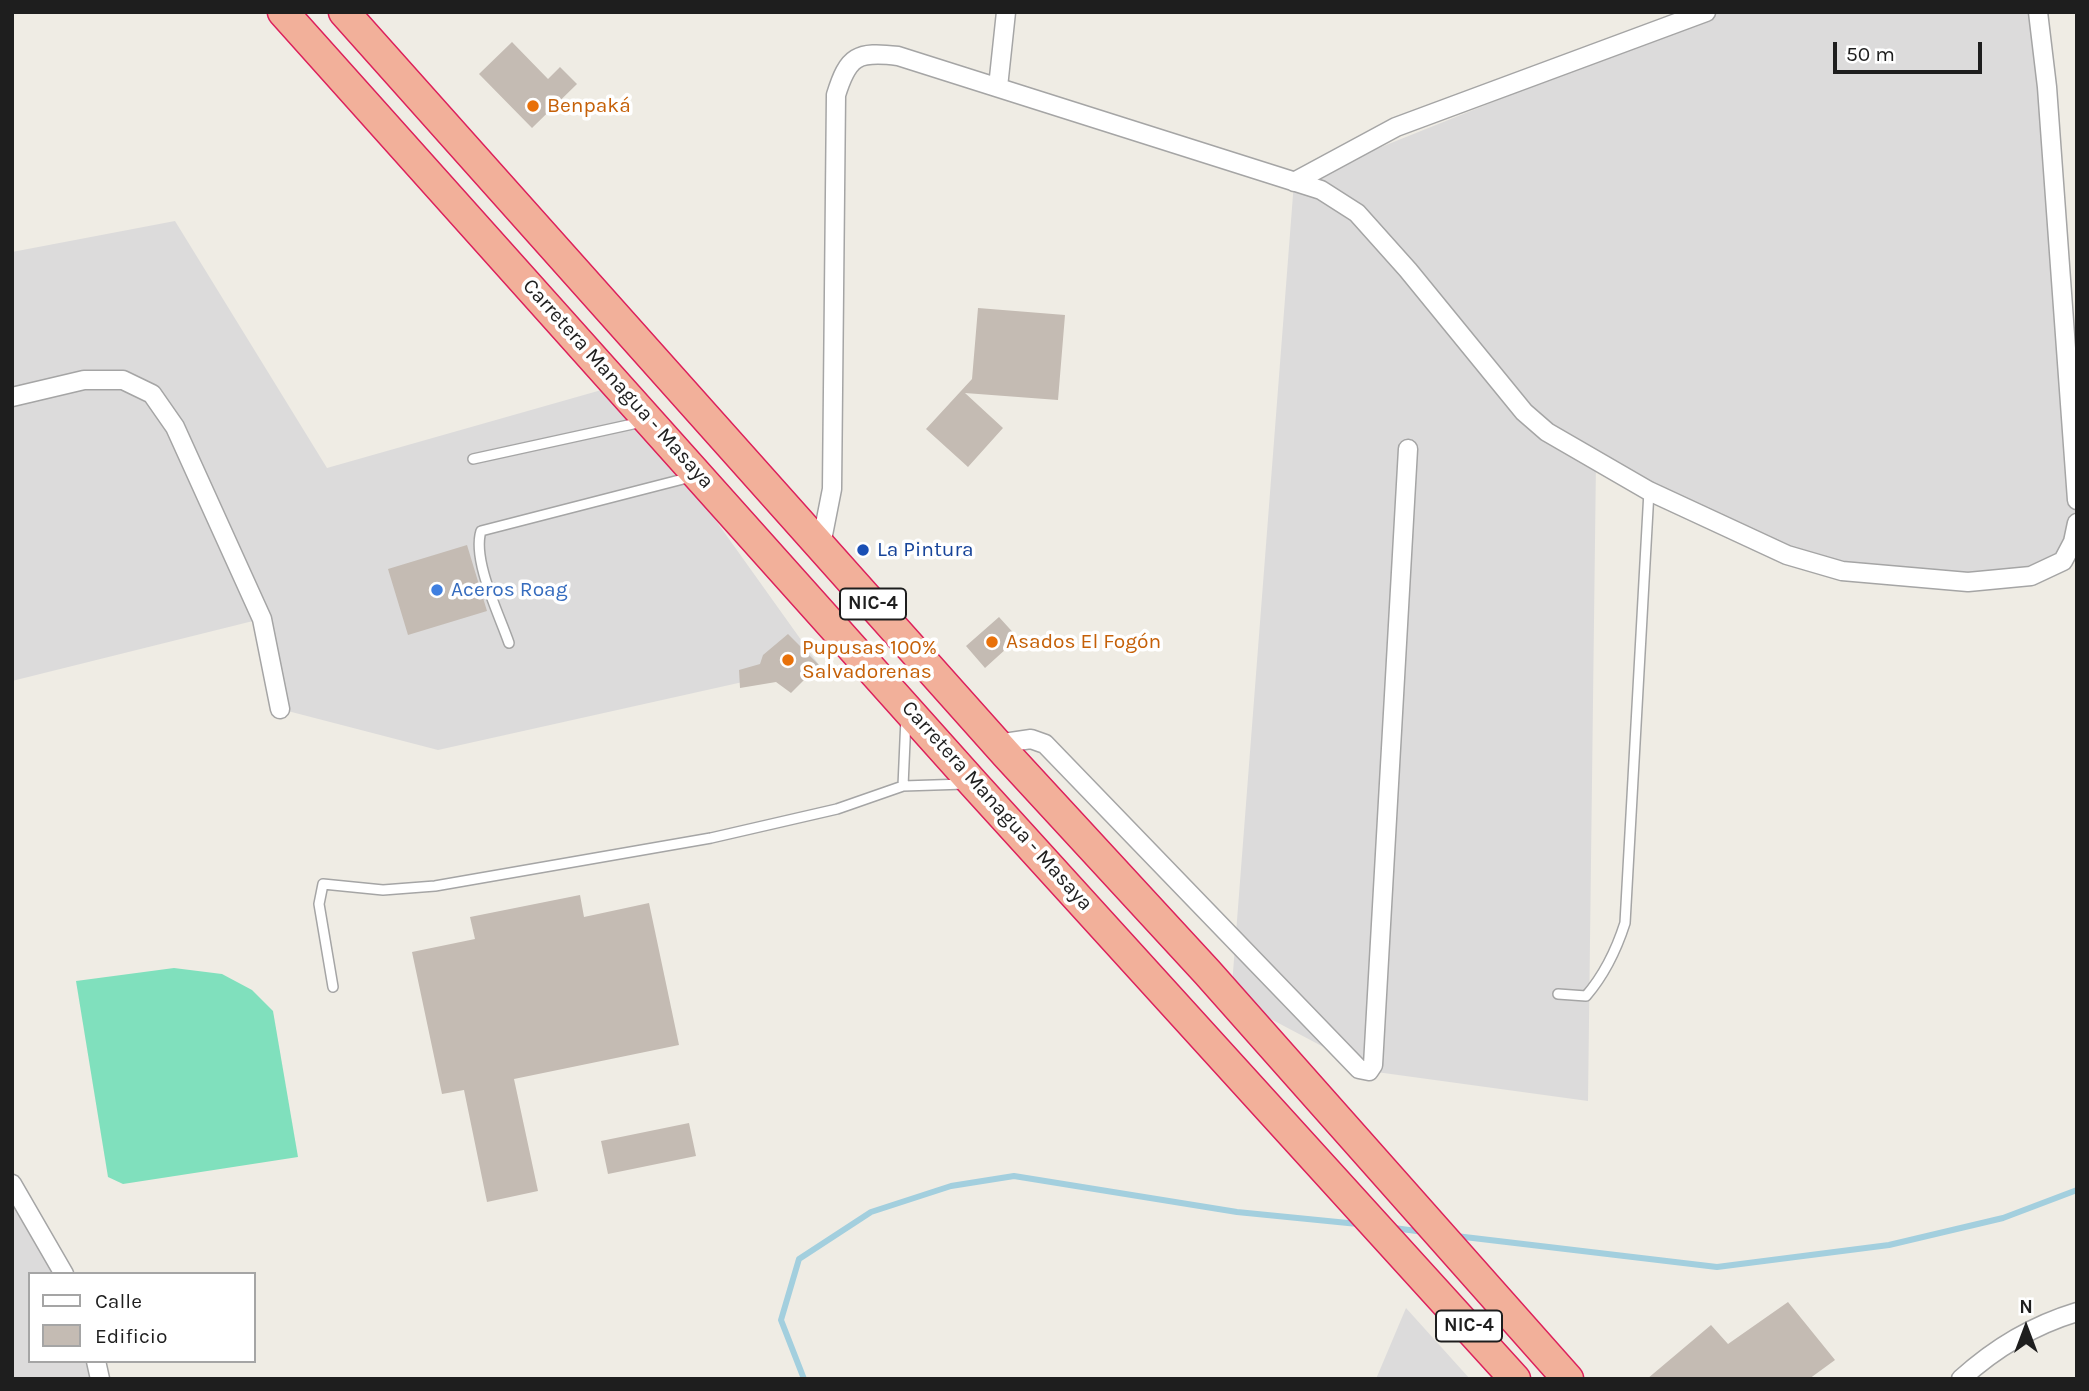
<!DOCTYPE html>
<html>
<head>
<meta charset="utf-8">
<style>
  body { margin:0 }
  #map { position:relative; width:2089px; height:1391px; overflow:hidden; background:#efece4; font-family:Karla,sans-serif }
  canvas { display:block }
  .frame { position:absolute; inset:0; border:14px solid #1e1e1e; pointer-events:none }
  .legend { position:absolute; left:28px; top:1272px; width:228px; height:91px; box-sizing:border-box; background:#fff; border:2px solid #a5a5a5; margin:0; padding:9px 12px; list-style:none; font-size:21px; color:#1e1e1e }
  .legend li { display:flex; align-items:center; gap:14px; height:35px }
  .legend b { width:35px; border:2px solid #a5a5a5 }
  .north { position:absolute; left:1991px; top:1293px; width:70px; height:70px; -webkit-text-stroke:5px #fff; paint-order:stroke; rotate:0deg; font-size:19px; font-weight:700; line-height:28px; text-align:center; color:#1e1e1e }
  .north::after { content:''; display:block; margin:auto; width:24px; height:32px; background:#1e1e1e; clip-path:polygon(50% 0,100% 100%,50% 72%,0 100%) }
  .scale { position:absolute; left:1833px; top:42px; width:149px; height:32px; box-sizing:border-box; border:4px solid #1e1e1e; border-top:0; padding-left:9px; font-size:21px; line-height:24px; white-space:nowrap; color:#1e1e1e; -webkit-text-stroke:5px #fff; paint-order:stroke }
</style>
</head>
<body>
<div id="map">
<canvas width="2089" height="1391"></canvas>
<div class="frame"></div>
<ul class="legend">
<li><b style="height:9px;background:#fff"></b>Calle</li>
<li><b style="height:19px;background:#c4bbb3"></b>Edificio</li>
</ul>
<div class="north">N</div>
<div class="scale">50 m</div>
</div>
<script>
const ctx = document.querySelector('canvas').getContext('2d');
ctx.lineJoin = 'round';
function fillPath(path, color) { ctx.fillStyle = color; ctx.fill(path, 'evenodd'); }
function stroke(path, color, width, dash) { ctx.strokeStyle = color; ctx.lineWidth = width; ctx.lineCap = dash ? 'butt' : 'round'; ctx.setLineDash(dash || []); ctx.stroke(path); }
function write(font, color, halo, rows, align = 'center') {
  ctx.font = font + ' Karla,sans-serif'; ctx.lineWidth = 7; ctx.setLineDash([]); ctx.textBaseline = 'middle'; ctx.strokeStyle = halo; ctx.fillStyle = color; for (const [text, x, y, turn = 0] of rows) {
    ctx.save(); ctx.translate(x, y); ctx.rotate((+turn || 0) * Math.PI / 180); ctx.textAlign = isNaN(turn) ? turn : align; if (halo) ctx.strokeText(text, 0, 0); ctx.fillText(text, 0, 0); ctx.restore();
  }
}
const residential = new Path2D(`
  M1717 12H2034L2077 519 2051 569 1968 582 1842 571 1596 461 1588 1101 1369 1071 1231 998 1294 182Z
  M175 221 327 468 619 385 819 665 438 750 280 709 261 619 12 681V252Z
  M12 1179 64 1274H30V1361H87L90 1379H12Z
  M1406 1308 1470 1379H1376Z`);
const pitch = new Path2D(`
  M174 968 222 974 252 990 273 1011 298 1157 123 1184 108 1177 76 981Z`);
const stream = new Path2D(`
  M1394 1228 1424 1232
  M1456 1236 1717 1267 1889 1245 2003 1218 2077 1190
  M804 1379 781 1320 799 1259 871 1212 951 1186 1014 1176 1237 1212 1358 1224`);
const building = new Path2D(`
  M512 42 548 79 560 67 577 84 532 128 479 74Z
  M978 308 1065 315 1058 400 965 393 1003 428 968 467 926 429 972 379Z
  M467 545 487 611 408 635 388 569Z
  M999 617 1018 638 985 668 966 646Z
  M788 634 819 665 791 693 776 682 740 688 739 670 760 664 763 655Z
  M580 895 584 917 649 903 679 1045 514 1079 538 1191 487 1202 464 1090 442 1094 412 952 475 939 470 917Z
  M689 1123 696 1156 608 1174 601 1141Z
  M1788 1302 1835 1360 1809 1379H1647L1711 1325 1728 1344Z`);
const service = new Path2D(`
  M473 459 642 422
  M509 643C499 614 472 560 481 531L691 477
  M903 786 906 718
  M333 987 319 904 323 884 383 890 435 886 711 838 837 809 903 786 965 784
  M1558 994 1586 996C1605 974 1616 951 1625 923L1649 491`);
const minor = new Path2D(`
  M2038 12 2047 87 2077 500
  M998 87 1006 12
  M1294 182 1396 127 1706 12
  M12 397 84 380H123L152 394 175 427 262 619 280 709
  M821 545 832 489 836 95C848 56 857 51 898 56L1321 190 1357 213 1408 270 1524 412 1547 432 1649 491 1787 555 1842 571 1968 582 2031 576 2063 561 2073 542 2077 523
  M997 744 1031 739 1045 744 1359 1069 1369 1071 1373 1065 1408 449
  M12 1184 64 1274
  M96 1361 100 1379
  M1961 1379C1995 1348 2034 1325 2077 1312`);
const trunk = new Path2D(`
  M283 12 974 784 1515 1379
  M344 12 1006 754 1207 972 1568 1379`);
const markers = [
  [533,106,7,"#e8710a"],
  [863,550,7,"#1a4fb4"],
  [437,590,7,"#3f7fe0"],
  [992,642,7,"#e8710a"],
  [788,660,7,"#e8710a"]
];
const shields = [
  [873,604,66],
  [1469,1326,66]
];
const shieldNames = [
  ["NIC-4",873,604],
  ["NIC-4",1469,1326]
];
const foodNames = [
  ["Benpaká",547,106],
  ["Asados El Fogón",1006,642],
  ["Pupusas 100%",802,648],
  ["Salvadorenas",802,672]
];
const streetNames = [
  ["Carretera Managua - Masaya",618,384,48],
  ["Carretera Managua - Masaya",997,806,48]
];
const transitNames = [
  ["La Pintura",877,550]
];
const shopNames = [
  ["Aceros Roag",451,590]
];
fillPath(residential, '#dcdbdb');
fillPath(pitch, '#80e0bd');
stroke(stream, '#a3cfde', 6);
fillPath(building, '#c4bbb3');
stroke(service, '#a5a5a5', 12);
stroke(minor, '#a5a5a5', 21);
stroke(trunk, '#dd215c', 33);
stroke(service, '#fff', 9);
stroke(minor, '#fff', 18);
stroke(trunk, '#f2b09a', 30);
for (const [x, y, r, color] of markers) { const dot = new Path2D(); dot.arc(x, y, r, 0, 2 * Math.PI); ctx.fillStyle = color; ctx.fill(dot); stroke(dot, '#fff', 2.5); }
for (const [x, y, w] of shields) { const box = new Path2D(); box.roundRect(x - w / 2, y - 15.5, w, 31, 5); ctx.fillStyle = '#fff'; ctx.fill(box); stroke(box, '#1e1e1e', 2); }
write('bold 19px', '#1e1e1e', null, shieldNames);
write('21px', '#c56008', '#fff', foodNames, 'left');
write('21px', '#1e1e1e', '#fff', streetNames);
write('21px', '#164399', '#fff', transitNames, 'left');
write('21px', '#366cbe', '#fff', shopNames, 'left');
</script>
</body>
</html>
